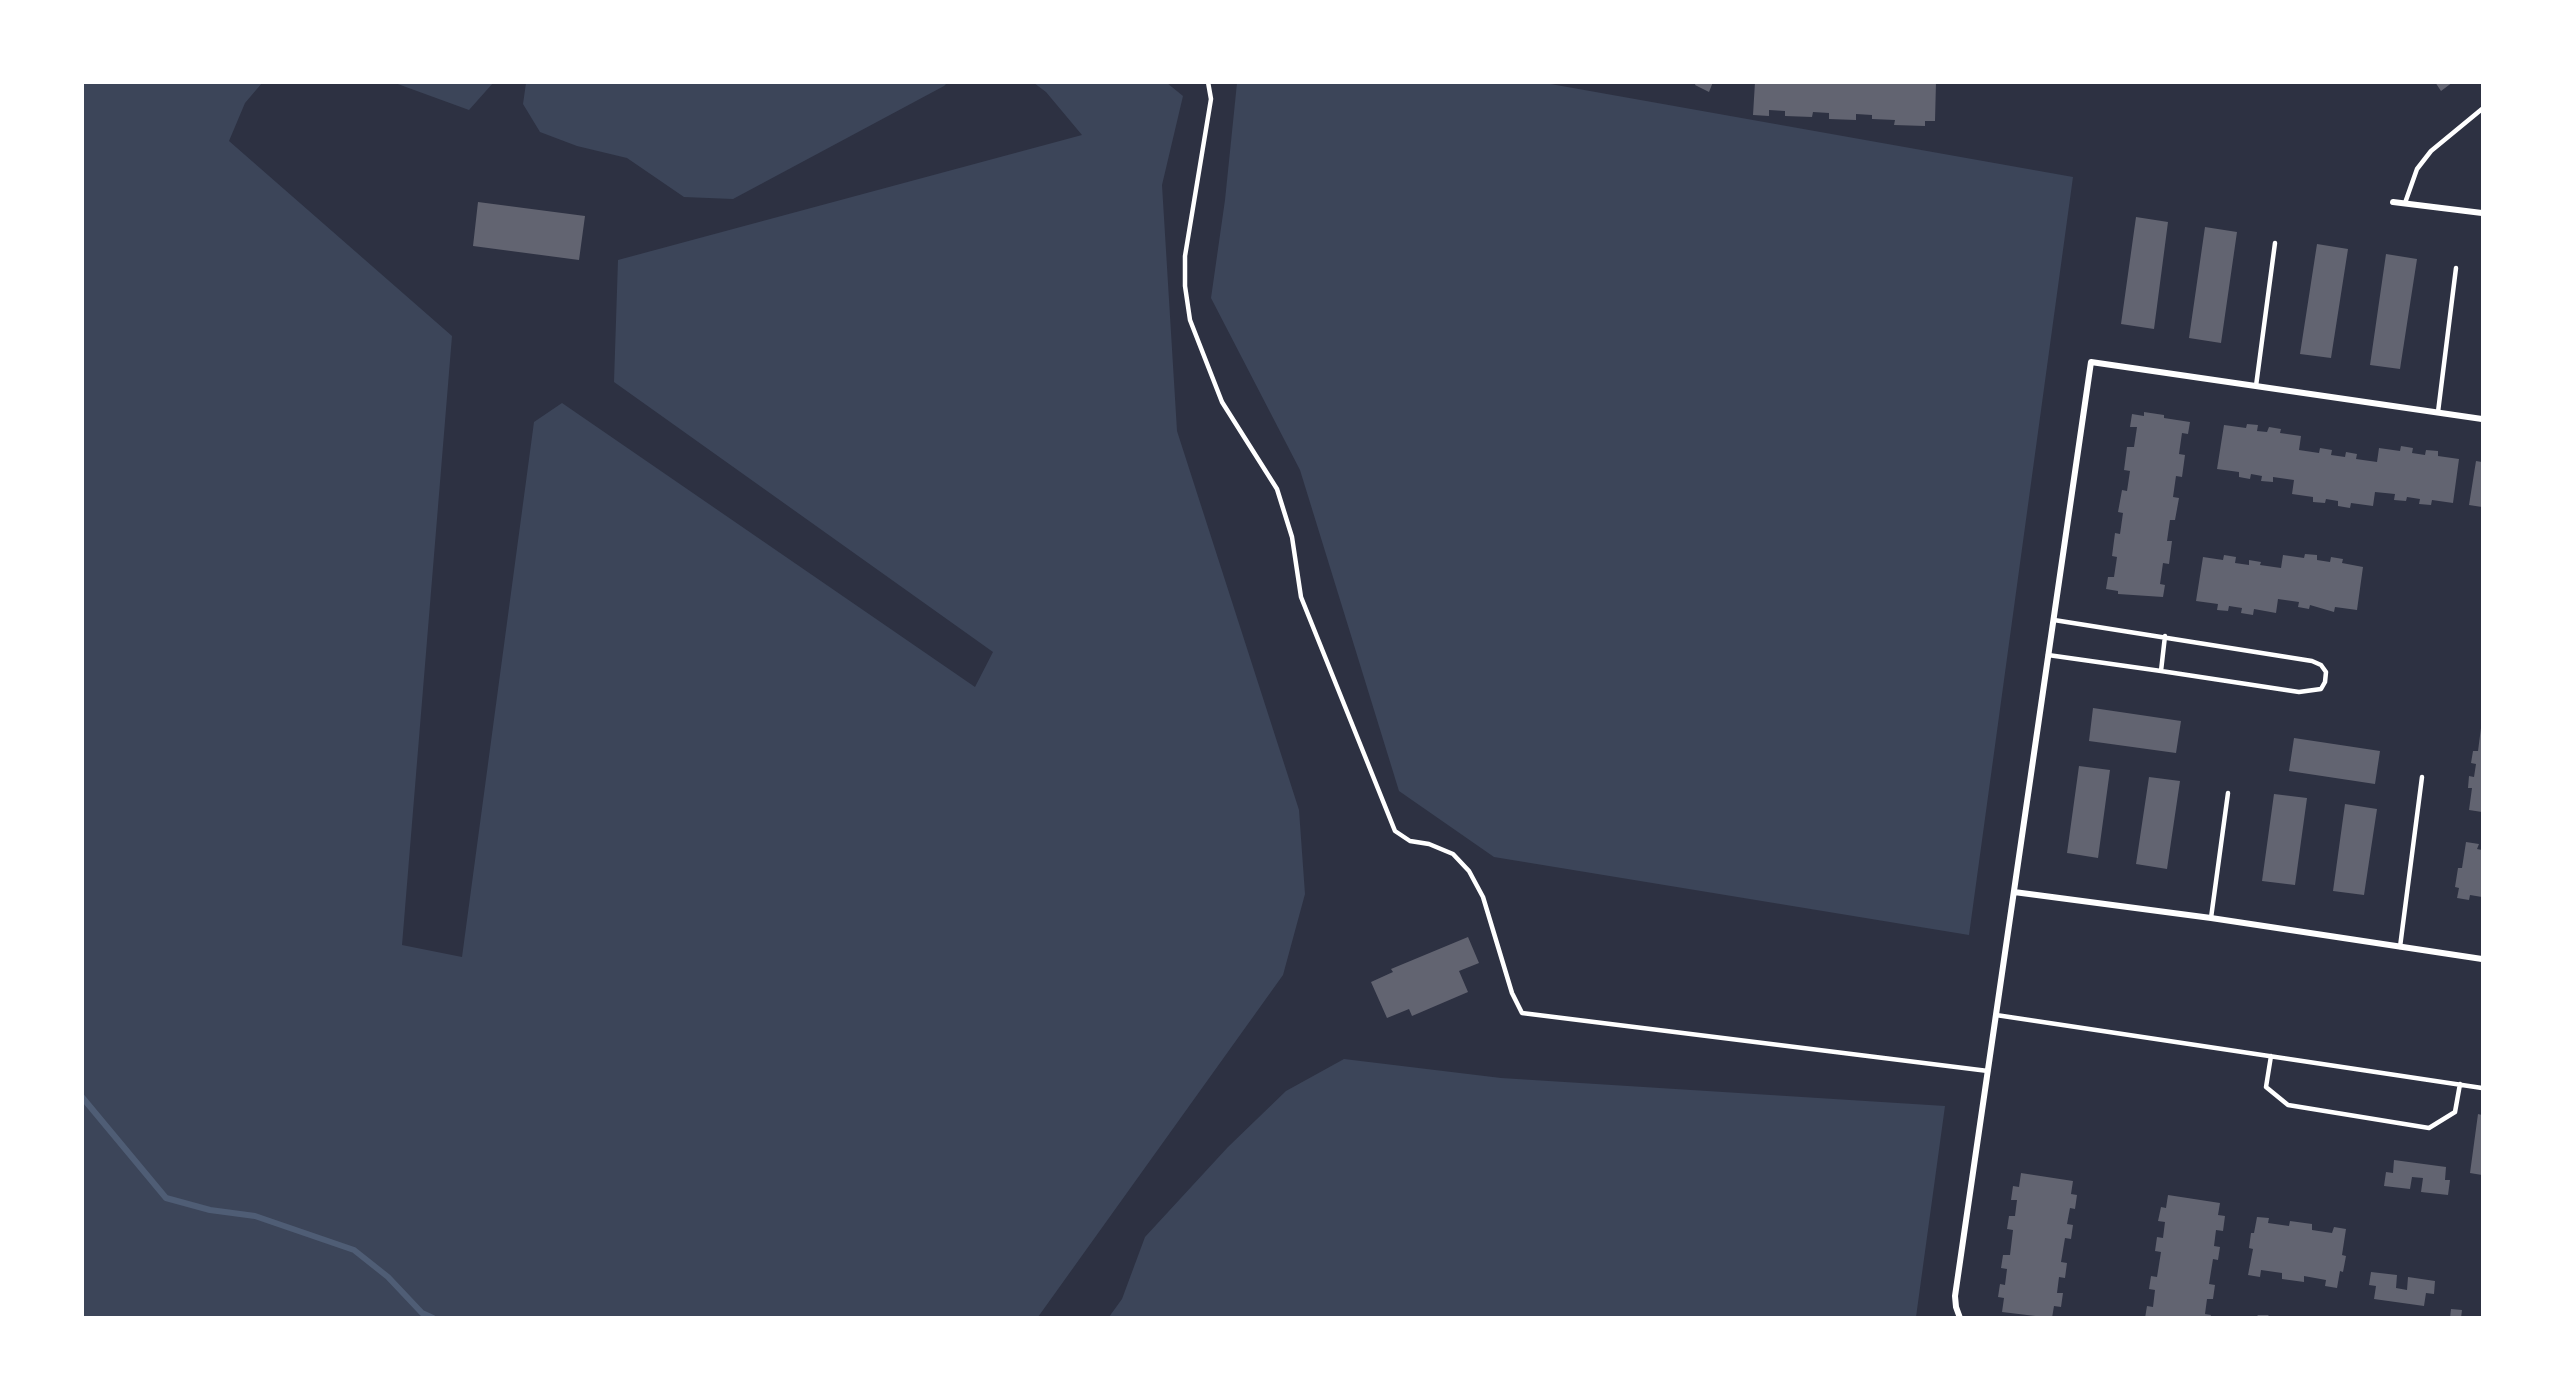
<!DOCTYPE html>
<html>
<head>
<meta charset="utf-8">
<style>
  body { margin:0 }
  #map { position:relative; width:2565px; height:1400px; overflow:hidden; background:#2d3142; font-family:Barlow,sans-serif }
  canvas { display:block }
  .frame { position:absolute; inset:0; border:84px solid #fff; pointer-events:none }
</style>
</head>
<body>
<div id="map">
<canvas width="2565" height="1400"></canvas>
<div class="frame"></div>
</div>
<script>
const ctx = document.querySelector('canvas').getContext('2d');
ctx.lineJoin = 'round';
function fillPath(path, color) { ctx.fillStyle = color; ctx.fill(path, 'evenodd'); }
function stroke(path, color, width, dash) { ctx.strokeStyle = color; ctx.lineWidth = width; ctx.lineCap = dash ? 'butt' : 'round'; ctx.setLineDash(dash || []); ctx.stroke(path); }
const green = new Path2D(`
  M82 83H262L245 103 229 141 452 336 402 945 462 957 534 422 562 403 975 687 993 652 614 382 618 260 1082 135 1046 92 1034 83H1167L1183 96 1162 185 1177 431 1299 810 1305 894 1283 975 1038 1317H83Z
  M395 83H493L469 110Z
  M526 83V82L947 83 944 86 733 199 684 197 627 158 577 146 540 132 523 104Z
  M1237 83H1545L2073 177 1969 935 1494 857 1399 791 1300 470 1211 298 1225 200Z
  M1344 1059 1501 1078 1945 1106 1916 1317H1109L1122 1299 1145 1237 1228 1147 1286 1091Z`);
const stream = new Path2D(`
  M82 1097 166 1198 210 1210 255 1216 354 1250 388 1277 422 1313 433 1318`);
const building = new Path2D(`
  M1696 82H1713L1709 92 1695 85Z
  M1755 82H1936L1935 121H1925V126L1894 125 1895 120 1872 119V115L1856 114V120L1829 119V113L1813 112 1812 117 1785 116V111L1769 110V116L1753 115Z
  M2435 82H2453L2441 91Z
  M478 202 585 216 579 260 473 246Z
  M2136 217 2168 222 2154 329 2121 324Z
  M2205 227 2237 232 2221 343 2189 338Z
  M2317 244 2348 249 2331 358 2300 354Z
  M2386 254 2417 259 2400 369 2370 365Z
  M2144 412 2164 415V418L2190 422 2188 434 2182 433 2179 454 2185 455 2182 477 2176 476 2173 497 2179 498 2175 520H2170L2167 541H2172L2169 564 2163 563 2160 584 2165 585 2163 597 2118 594V591L2106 589 2108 577H2114L2117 557 2112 556 2115 533 2120 534 2123 513 2118 512 2122 490 2127 491 2130 471 2124 470 2127 447H2134L2137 427H2130L2132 414 2144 416Z
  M2247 424 2258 425 2257 431 2267 432 2269 427 2281 429 2280 433 2301 436 2299 450 2319 453 2320 448 2332 450 2331 455 2345 457 2346 452 2357 454 2356 459 2377 462 2379 448 2400 451 2401 446 2413 448 2412 453 2425 455 2426 450 2438 451V456L2459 459 2453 503 2432 500 2431 505 2419 504 2420 499 2407 497 2406 501 2394 500 2395 494 2375 492 2373 506 2351 503 2350 508 2338 506V501L2326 499 2325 503 2313 502V497L2292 494 2294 480 2273 477V482L2261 481 2262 476 2251 474 2250 479 2239 477V472L2217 469 2224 425 2246 428Z
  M2476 461 2482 462V507L2469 505Z
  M2305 554 2317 555V560L2330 562 2331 557 2343 559 2342 563 2363 567 2357 610 2335 607 2334 612 2310 605 2309 609 2298 607 2299 602 2278 599 2276 613 2254 609 2253 615 2241 613 2242 608 2229 606 2228 611 2217 610 2218 604 2196 601 2203 557 2223 560 2224 555 2236 557 2235 563 2249 565V560L2261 562 2260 565 2281 568 2283 555 2304 558Z
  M2093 708 2181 721 2176 753 2089 741Z
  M2481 728H2482V812L2469 810 2472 788H2468L2469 776 2474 777 2476 764 2471 763 2473 751H2478Z
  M2294 738 2380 751 2375 784 2289 771Z
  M2079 766 2110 770 2098 858 2067 853Z
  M2149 777 2180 781 2167 869 2136 864Z
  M2274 794 2307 798 2295 885 2262 881Z
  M2345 804 2377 809 2364 895 2333 891Z
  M2466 842 2479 844 2477 849 2482 850V897L2470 895 2469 900 2457 898 2459 888 2455 887 2458 868H2462Z
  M1468 937 1479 963 1459 971 1468 992 1412 1016 1409 1009 1387 1018 1371 982 1393 972 1391 969Z
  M2478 1114 2482 1115V1175L2470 1173Z
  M2394 1160 2446 1167 2445 1180H2450L2448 1195 2421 1192 2423 1178 2412 1177 2410 1189 2384 1186 2386 1172 2393 1173Z
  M2021 1173 2073 1181 2071 1194 2077 1195 2075 1209 2070 1208 2067 1224 2073 1225 2071 1239 2065 1238 2061 1262 2067 1263 2065 1278 2059 1277 2057 1293H2063L2061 1307 2054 1306 2052 1318 2002 1312 2004 1298 1998 1297 2000 1284 2005 1285 2007 1269 2001 1268 2003 1255H2010L2013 1230 2007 1229 2009 1216H2015L2017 1200H2011L2013 1186 2019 1187Z
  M2168 1195 2220 1203 2218 1215 2225 1216 2223 1231 2216 1230 2214 1246 2220 1247 2218 1260 2213 1259 2209 1284 2215 1285 2213 1299H2207L2205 1314 2211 1315 2210 1318H2145L2147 1306 2153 1307 2155 1290 2149 1289 2151 1276 2157 1277 2161 1252 2155 1251 2157 1237 2163 1238 2165 1222 2158 1221 2161 1207 2166 1208Z
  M2257 1217 2269 1218 2268 1223 2289 1226 2290 1221 2312 1224V1230L2332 1233 2334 1227 2346 1229 2342 1255 2346 1256 2343 1272 2340 1271 2337 1288 2325 1286 2326 1280 2304 1276V1282L2282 1279V1273L2261 1270 2260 1277 2248 1275 2253 1249 2249 1248 2251 1233H2254Z
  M2371 1272 2397 1275 2396 1288 2407 1290 2408 1277 2435 1281 2434 1294 2426 1293 2424 1306 2374 1299 2376 1286 2369 1285Z
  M2451 1309 2462 1310 2461 1318H2450Z`);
const service = new Path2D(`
  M1208 82 1211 99 1185 256V286L1190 320 1222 402 1277 489 1292 537 1301 597 1395 831 1410 841 1429 844 1453 854 1469 871 1483 897 1512 993 1522 1013 1988 1071
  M2405 203 2417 169 2431 151 2482 109
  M2256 386 2275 243
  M2438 412 2456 268
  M2054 620 2312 661 2321 665 2326 672 2325 682 2321 689 2299 692 2161 671 2165 636
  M2048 655 2161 671
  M2211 918 2228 793
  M2400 947 2422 777
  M1996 1015 2482 1088
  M2271 1056 2266 1087 2288 1105 2429 1128 2455 1112 2460 1084
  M2258 1318H2268`);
const minor = new Path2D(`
  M2393 202 2482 213
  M2014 892 2211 918 2482 959
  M1960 1318 1956 1307 1955 1296 2091 362 2482 419`);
fillPath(green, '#3c4559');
stroke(stream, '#4f5d75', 6);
fillPath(building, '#626471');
stroke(service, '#fff', 4.5);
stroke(minor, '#fff', 6);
</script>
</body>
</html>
